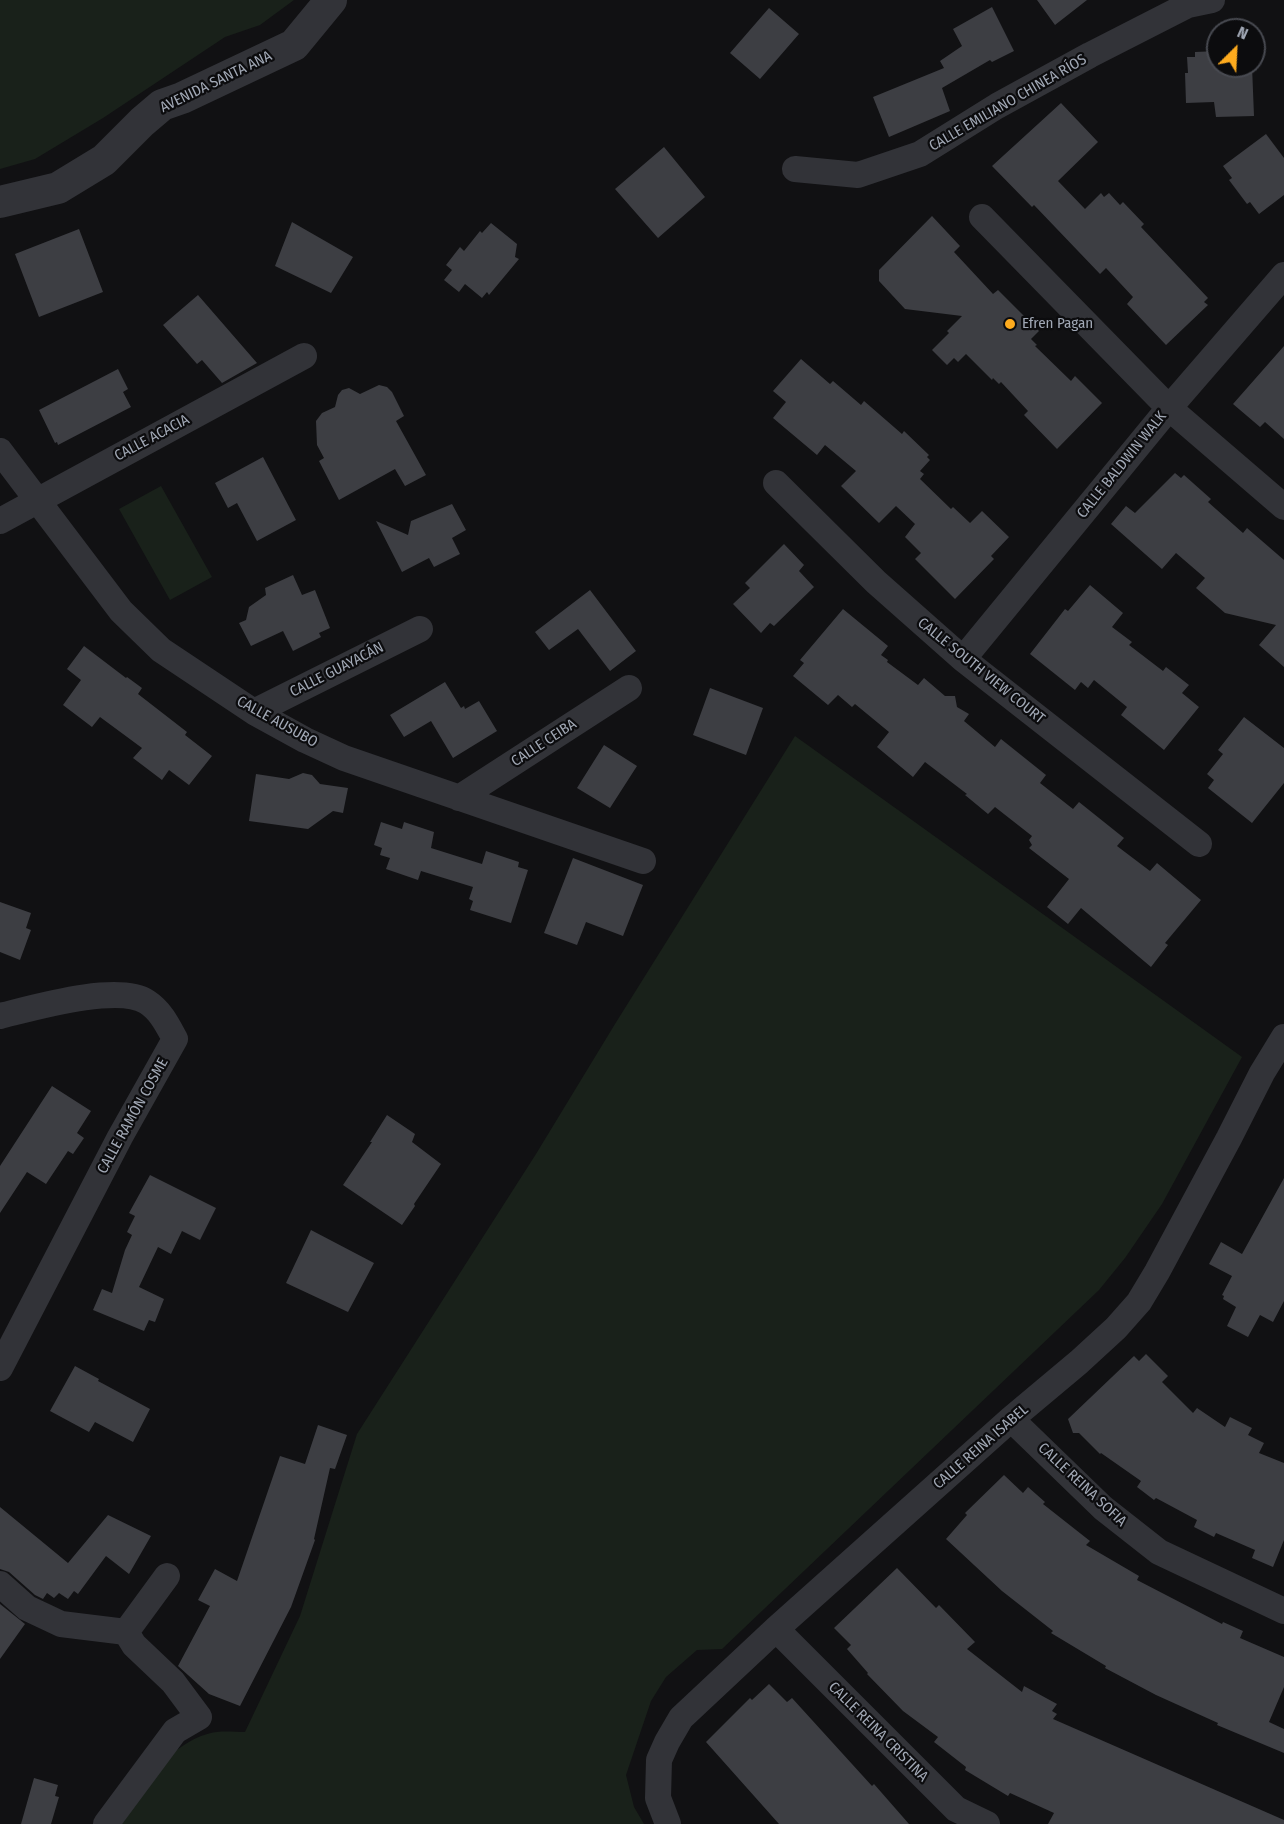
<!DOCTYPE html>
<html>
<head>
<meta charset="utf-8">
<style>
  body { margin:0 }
  #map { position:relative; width:1284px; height:1824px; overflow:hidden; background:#111113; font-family:"Fira Sans Condensed",sans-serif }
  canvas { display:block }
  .north { position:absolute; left:1206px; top:18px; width:60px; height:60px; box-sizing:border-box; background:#0c0c0e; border:2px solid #484a51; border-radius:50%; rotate:24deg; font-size:16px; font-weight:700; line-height:24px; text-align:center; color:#a1a8b5 }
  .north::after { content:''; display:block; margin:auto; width:21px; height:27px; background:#feab1e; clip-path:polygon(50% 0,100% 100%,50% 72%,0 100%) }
</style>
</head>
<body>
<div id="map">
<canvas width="1284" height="1824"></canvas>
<div class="north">N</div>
</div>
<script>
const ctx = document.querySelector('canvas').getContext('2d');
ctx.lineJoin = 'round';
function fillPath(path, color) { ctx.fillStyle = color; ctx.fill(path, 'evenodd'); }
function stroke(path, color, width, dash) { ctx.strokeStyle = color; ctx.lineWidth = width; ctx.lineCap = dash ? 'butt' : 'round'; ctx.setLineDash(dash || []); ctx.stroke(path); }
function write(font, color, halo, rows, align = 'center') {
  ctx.font = font + ' "Fira Sans Condensed",sans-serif'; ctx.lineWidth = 4.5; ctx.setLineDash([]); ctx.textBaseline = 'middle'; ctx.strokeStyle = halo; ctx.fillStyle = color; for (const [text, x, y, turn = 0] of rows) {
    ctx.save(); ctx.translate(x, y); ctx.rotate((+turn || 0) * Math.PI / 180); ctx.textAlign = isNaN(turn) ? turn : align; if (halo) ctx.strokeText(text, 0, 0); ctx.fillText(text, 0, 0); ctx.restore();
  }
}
const green = new Path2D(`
  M0 0H294L260 25 225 37 103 118 35 159 0 169Z
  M161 486 212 577 170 600 119 509Z
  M795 736 1242 1057 1162 1204 1125 1258 1099 1290 722 1649 697 1650 666 1677 651 1701 626 1775 634 1807 644 1824H110C135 1792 174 1737 217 1732 226 1731 236 1732 245 1732L300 1616 357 1434 536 1154 615 1024Z`);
const building = new Path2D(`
  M1037 0H1087L1055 25Z
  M992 7 1014 51 992 62 990 60 942 88 950 111 889 137 873 97 944 68 940 61 962 46 953 29Z
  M769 8 799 34 760 79 730 53Z
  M1218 51V66H1252L1254 116 1216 117 1214 102 1186 103 1185 73H1188L1187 57H1195V52Z
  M1061 103 1098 142 1058 181 1085 209 1101 193 1104 197 1109 193 1120 205 1123 202 1144 224 1141 227 1208 298 1204 302 1208 305 1166 345 1127 304 1133 297 1106 268 1100 274 1034 205 1032 207 992 166Z
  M1266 134 1284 158V195L1259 214 1250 202 1247 204 1229 180 1232 178 1223 166Z
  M664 147 705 197 658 238 615 189Z
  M932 216 960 246 954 252 993 294 998 290 1039 331 1031 339 1037 345 1035 346 1071 381 1075 376 1102 403 1057 449 1024 415 1028 411 1001 382 999 384 993 378 992 380 966 354 958 362 954 358 947 365 932 350 949 333 947 331 962 316 905 309 879 281V270Z
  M292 222 353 257 331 293 275 266Z
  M491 223 517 244 515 257 519 259 489 295 487 292 482 298 465 284 459 292 444 280 452 270 446 265 460 247 464 251 480 231 482 233Z
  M79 229 103 292 39 317 15 254Z
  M198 295 257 363 222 383 202 360 197 364 163 325Z
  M1284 346V439L1265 422 1260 427 1233 404Z
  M801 359 830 384 833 381 861 405 864 401 902 434 904 431 929 455 927 457 930 460 920 471 924 474 920 479 951 509 953 507 970 523 982 511 1009 537 991 556 994 559 955 599 915 559 921 553 905 537 915 524 896 506 879 523 841 486 856 471 825 445 817 455 773 418 786 402 773 391Z
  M118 369 128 389 123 392 131 407 58 445 57 442 55 443 39 410Z
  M379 385 387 387 392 392 404 416 396 421 426 475 405 486 395 469 339 500 319 461 324 458 317 445 316 421 322 413 335 407 338 395 342 390 349 388 360 394Z
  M263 457 296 520 257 541 237 503 228 508 215 483Z
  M1175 473 1181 478 1184 475 1211 499 1208 502 1243 533 1247 528 1284 560V667L1259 645 1276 625 1225 613 1196 588 1205 578 1176 553 1162 569 1111 524 1126 506 1135 513Z
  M452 504 466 530 452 538 460 554 434 567 429 558 402 572 376 521 408 535 411 521Z
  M784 544 804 565 799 571 814 587 774 626 770 623 761 633 733 604 750 588 745 583Z
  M293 575 302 595 315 590 330 628 319 633 321 637 293 651 283 631 251 646 239 623 246 620 249 607 266 595 265 588Z
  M1090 585 1123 613 1112 627 1132 642 1129 645 1163 671 1166 667 1189 685 1182 693 1199 707 1164 750 1121 715 1127 707 1094 680 1088 688 1081 682 1075 690 1030 654 1065 609 1068 611Z
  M590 590 636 651 610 671 578 629 549 650 535 632Z
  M843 609 888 646 881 655 888 660 887 662 918 685 924 678 945 696H955L957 707 969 714 964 721 995 747 1001 739 1046 775 1040 783 1073 809 1079 802 1124 838 1117 846 1150 871 1157 863 1201 900 1165 943 1168 945 1151 967 1081 908 1068 924 1047 907 1069 879 1029 848 1032 845 1029 840 1032 836 995 807 988 814 965 795 967 794 925 762 913 777 877 747 889 732 855 704 852 707 838 695 828 705 793 676 804 663 800 660Z
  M84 646 126 678 127 677 142 688 138 694 187 732 185 735 212 756 189 785 169 770 162 780 133 758 142 748 100 717 92 727 63 705 81 680 67 669Z
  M445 682 461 708 464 706 465 709 479 701 497 731 453 758 431 721 404 737 390 715Z
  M710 688 763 708 746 755 693 735Z
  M1244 717 1284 748V783L1252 823 1208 788 1214 780 1207 774 1223 754 1218 750Z
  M604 745 637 766 610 808 577 788Z
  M303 773 312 775 320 784 348 788 343 813 333 811 308 829 249 821 256 774 289 779Z
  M381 822 402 829 404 822 434 832 431 848 482 864 486 851 519 862 518 867 528 870 511 923 470 910 473 901 469 899 473 887 421 871 418 880 386 869 390 858 380 855 382 848 374 845Z
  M573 858 643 885 623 936 586 922 577 945 544 933Z
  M0 902 31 913 26 928 31 930 20 960 0 952Z
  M52 1086 91 1111 77 1133 84 1138 73 1154 68 1151 46 1184 27 1172 0 1213V1166Z
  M387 1115 415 1134 412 1142 441 1164 414 1204 415 1206 402 1225 343 1185 372 1142H370Z
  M150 1175 216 1208 200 1240 182 1231 171 1254 158 1247 139 1287 164 1299 155 1322 149 1320 144 1331 93 1310 102 1289 112 1293 125 1250 132 1235 127 1232 135 1216 129 1213Z
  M1284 1178V1301L1273 1322 1260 1315 1248 1337 1227 1326 1236 1307 1223 1299 1224 1296 1222 1295 1232 1276 1209 1264 1221 1242 1242 1254Z
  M311 1230 374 1263 348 1312 286 1283Z
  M1146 1354 1168 1376 1162 1382 1193 1413 1197 1408 1225 1427 1230 1417 1252 1428 1248 1435 1264 1443 1259 1453 1284 1463V1540L1273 1567 1252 1558 1255 1550 1216 1533 1214 1537 1194 1527 1197 1520 1156 1498 1154 1500 1137 1487 1141 1481 1101 1453 1100 1454 1079 1433H1073L1068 1419 1134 1356 1139 1361Z
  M75 1366 99 1379 98 1381 150 1409 133 1442 95 1422 89 1432 50 1411Z
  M318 1425 347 1435 335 1469 330 1468 314 1539 315 1540 291 1607 240 1706 209 1694 178 1666 210 1606 198 1600 215 1569 237 1581 280 1456 305 1464Z
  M1004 1475 1023 1493 1028 1487 1045 1502 1043 1504 1090 1541 1086 1545 1139 1576 1137 1580 1222 1624 1223 1622 1243 1631 1240 1638 1284 1657V1687L1269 1722 1284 1729V1753L1217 1725 1218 1723 1156 1695 1105 1668 1106 1666 1051 1633 1053 1631 1002 1591 946 1539 967 1515 965 1513Z
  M0 1507 68 1563 108 1515 151 1536 129 1574 106 1556 78 1594 74 1591 68 1599 59 1593 54 1598 47 1593 43 1599 35 1595 9 1572 0 1569Z
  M897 1568 936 1608 939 1605 975 1642 967 1649 1022 1692 1024 1686 1057 1704 1052 1711 1057 1714 1053 1719 1284 1820V1824H1048L1054 1813 1010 1793 1008 1796 965 1770 966 1767 934 1742 938 1737 903 1711 867 1674 868 1673 847 1649 851 1645 834 1628Z
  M0 1604 25 1624 0 1659Z
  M769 1684 787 1702 792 1698 872 1786 874 1784 909 1824H779L706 1742 750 1698 752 1700Z
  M34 1778 58 1785 55 1796 59 1797 51 1824H21Z`);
const minor = new Path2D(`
  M795 169 858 175 920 154 997 106 1090 55 1188 5 1212 0
  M982 217 1169 408 1284 507
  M0 451 121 611 161 650 254 712 305 740 344 758 643 861
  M776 483 876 582 963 659 1199 844
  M0 521 304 356
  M963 659 1169 408 1284 275
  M254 712 420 629
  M459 798 629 688
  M0 1016C33 1008 118 983 147 1002 161 1011 168 1026 175 1039L120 1137 0 1368
  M1011 1419 1103 1508 1159 1552 1284 1611
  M0 1584 27 1608 61 1624 126 1632
  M776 1629 956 1809 987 1824
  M106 1824 175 1731 199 1717 173 1682 134 1645 126 1632 167 1576
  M668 1824 658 1798 659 1760 667 1742 681 1718 776 1629 1011 1419 1079 1362 1116 1328 1139 1302 1157 1272 1229 1138 1262 1073 1284 1037`);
const tertiary = new Path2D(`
  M0 202 58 188 104 160 142 122 162 105 182 98 294 45 331 0`);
const markers = [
  [1010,324,6,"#feab1e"]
];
const streetNames = [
  ["AVENIDA SANTA ANA",216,82,-26],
  ["CALLE EMILIANO CHINEA RÍOS",1008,103,-30],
  ["CALLE ACACIA",152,438,-28],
  ["CALLE BALDWIN WALK",1122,465,-51],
  ["CALLE GUAYACÁN",337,670,-27],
  ["CALLE SOUTH VIEW COURT",981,671,39],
  ["CALLE AUSUBO",277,722,29],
  ["CALLE CEIBA",544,743,-33],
  ["CALLE RAMÓN COSME",133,1116,-61],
  ["CALLE REINA ISABEL",981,1447,-41],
  ["CALLE REINA SOFIA",1082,1485,43],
  ["CALLE REINA CRISTINA",878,1732,45]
];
const poiNames = [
  ["Efren Pagan",1022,324]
];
fillPath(green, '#19211a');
fillPath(building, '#3d3e43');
stroke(minor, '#323338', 26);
stroke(tertiary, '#323338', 32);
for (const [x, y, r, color] of markers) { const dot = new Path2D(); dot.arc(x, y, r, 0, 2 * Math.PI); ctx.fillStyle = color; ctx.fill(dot); stroke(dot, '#0c0c0e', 2); }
write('15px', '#a1a8b5', '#0c0c0e', streetNames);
write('15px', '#a1a8b5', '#0c0c0e', poiNames, 'left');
</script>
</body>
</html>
